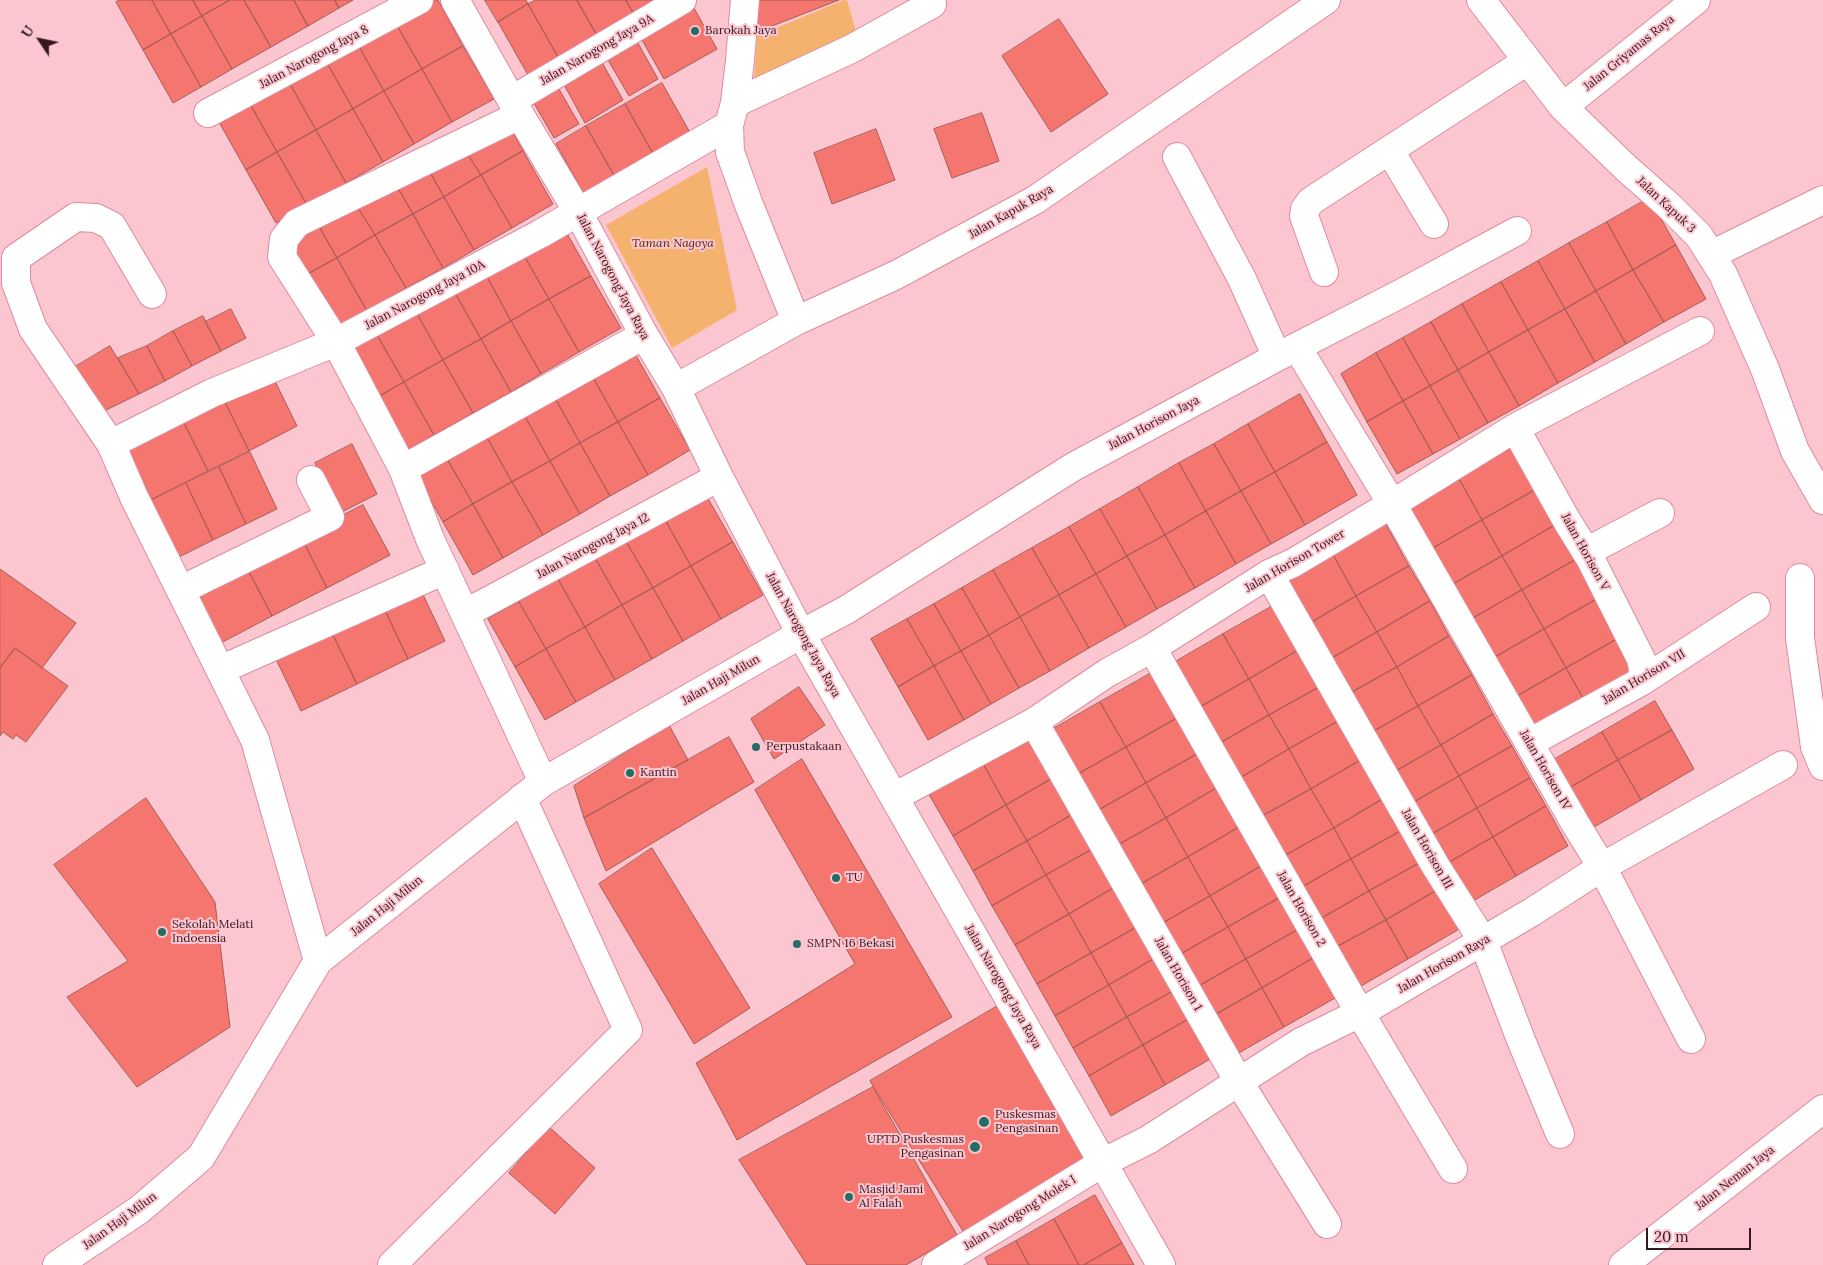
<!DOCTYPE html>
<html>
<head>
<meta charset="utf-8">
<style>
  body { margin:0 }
  #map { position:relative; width:1823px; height:1265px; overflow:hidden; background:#fbc6d0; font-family:Lora,serif }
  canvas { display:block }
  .north { position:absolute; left:15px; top:15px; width:50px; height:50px; -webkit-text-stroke:4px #fbc6d0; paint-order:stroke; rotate:304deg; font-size:14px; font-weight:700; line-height:20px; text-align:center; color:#37171f }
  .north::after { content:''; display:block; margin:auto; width:18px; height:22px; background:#37171f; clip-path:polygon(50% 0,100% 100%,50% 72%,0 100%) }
  .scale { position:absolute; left:1646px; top:1228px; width:105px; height:22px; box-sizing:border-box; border:2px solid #37171f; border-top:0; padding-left:6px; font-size:15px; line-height:18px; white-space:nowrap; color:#37171f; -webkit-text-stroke:4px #fbc6d0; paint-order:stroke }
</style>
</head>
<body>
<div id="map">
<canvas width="1823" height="1265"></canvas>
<div class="north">U</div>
<div class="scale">20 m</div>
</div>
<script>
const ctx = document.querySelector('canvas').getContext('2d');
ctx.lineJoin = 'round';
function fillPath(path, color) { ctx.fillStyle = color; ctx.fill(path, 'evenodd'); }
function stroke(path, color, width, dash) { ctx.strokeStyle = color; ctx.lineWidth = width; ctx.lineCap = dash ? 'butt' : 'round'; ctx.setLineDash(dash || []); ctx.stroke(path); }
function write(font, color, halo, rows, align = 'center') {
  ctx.font = font + ' Lora,serif'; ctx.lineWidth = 4; ctx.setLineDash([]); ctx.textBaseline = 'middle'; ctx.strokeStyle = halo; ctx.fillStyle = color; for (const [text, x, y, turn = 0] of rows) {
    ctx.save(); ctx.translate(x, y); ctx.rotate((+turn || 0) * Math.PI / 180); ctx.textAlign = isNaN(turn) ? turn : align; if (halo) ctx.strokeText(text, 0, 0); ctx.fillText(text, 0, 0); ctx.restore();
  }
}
const green = new Path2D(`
  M844 0H847L857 35 754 85 757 36Z
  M707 167 737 310 672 348 606 225Z`);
const building = new Path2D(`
  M120 0H152L171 34 143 50 116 2Z
  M152 0H193L202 16 171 34Z
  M193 0H230L202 16Z
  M230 0H244L271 47 232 69 202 16Z
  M244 0H294L308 26 271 47Z
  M294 0H335L339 8 308 26Z
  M335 0H353L339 8Z
  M433 0H438L463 46 422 69 395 22Z
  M485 0H526L528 4 498 22Z
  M536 0H577L597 35 558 57 528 4Z
  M577 0H626L634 14 597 35Z
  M626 0H659L634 14Z
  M756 0H839L754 33Z
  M690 1 717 49 664 79 637 31Z
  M528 4 558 57 528 75 498 22Z
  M202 16 232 69 201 87 171 34Z
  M1059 19 1108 94 1051 132 1002 56Z
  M395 22 422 69 384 91 357 43Z
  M171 34 201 87 173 103 143 50Z
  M634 36 658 79 629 96 604 53Z
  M357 43 384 91 353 109 326 61Z
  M463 46 494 99 452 122 422 69Z
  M599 57 623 100 585 123 561 79Z
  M326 61 353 109 316 130 289 82Z
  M422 69 452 122 414 144 384 91Z
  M289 82 316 130 277 152 250 104Z
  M662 83 692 136 655 157 625 104Z
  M556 84 579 124 554 138 531 98Z
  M384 91 414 144 383 162 353 109Z
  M250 104 277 152 246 170 219 122Z
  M625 104 655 157 616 179 586 126Z
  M353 109 383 162 346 183 316 130Z
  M982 113 999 161 952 178 934 129Z
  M586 126 616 179 586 197 556 144Z
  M511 129 523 151 481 175 465 150Z
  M876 129 895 180 832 204 814 153Z
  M316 130 346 183 307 205 277 152Z
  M465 150 481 175 444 197 427 167Z
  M523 151 553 204 512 228 481 175Z
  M277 152 307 205 276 223 246 170Z
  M427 167 444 197 413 214 395 183Z
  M481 175 512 228 474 250 444 197Z
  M395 183 413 214 375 235 355 203Z
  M444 197 474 250 443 268 413 214Z
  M1649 198 1676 245 1633 270 1607 222Z
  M355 203 375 235 337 258 316 221Z
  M413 214 443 268 406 288 375 235Z
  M316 221 337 258 306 275 290 245Z
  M1607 222 1633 270 1596 291 1569 243Z
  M564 228 591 276 549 299 522 252Z
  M375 235 406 288 367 311 337 258Z
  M1569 243 1596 291 1565 309 1538 261Z
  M1676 245 1706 299 1664 322 1633 270Z
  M522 252 549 299 511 321 485 273Z
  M337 258 367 311 336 328 306 275Z
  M1538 261 1565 309 1528 330 1501 282Z
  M1633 270 1664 322 1626 344 1596 291Z
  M485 273 511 321 481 339 454 291Z
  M591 276 621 328 579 352 549 299Z
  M1501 282 1528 330 1489 352 1462 304Z
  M454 291 481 339 443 360 416 312Z
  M1596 291 1626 344 1595 362 1565 309Z
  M549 299 579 352 541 374 511 321Z
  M1462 304 1489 352 1458 370 1431 322Z
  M231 309 246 338 221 351 205 322Z
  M1565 309 1595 362 1558 383 1528 330Z
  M416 312 443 360 404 382 377 335Z
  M203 316 221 351 192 366 173 331Z
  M511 321 541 374 511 392 481 339Z
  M1431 322 1458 370 1430 386 1403 338Z
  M1528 330 1558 383 1519 406 1489 352Z
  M173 331 192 366 165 381 147 346Z
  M377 335 404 382 373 400 347 352Z
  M1403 338 1430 386 1403 401 1376 353Z
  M481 339 511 392 473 413 443 360Z
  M110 346 139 394 102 412 75 367Z
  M147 346 165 381 139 394 118 358Z
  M633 350 660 398 618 422 591 374Z
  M1489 352 1519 406 1488 423 1458 370Z
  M1376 353 1403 401 1367 422 1341 374Z
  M443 360 473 413 434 435 404 382Z
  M1458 370 1488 423 1460 439 1430 386Z
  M271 373 297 426 249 451 223 398Z
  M591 374 618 422 580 443 554 396Z
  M404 382 434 435 403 453 373 400Z
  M1430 386 1460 439 1433 454 1403 401Z
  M1300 394 1327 442 1275 472 1248 424Z
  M554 396 580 443 550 461 523 413Z
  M223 398 249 451 208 471 182 419Z
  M660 398 690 450 648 475 618 422Z
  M1403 401 1433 454 1397 474 1367 422Z
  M523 413 550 461 512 482 485 434Z
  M182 419 208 471 151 500 126 447Z
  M618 422 648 475 610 496 580 443Z
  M1248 424 1275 472 1241 491 1214 444Z
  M485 434 512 482 473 504 446 457Z
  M1327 442 1357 495 1305 525 1275 472Z
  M580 443 610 496 580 514 550 461Z
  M352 444 377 494 340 513 315 463Z
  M1214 444 1241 491 1206 511 1179 463Z
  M1509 444 1535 490 1482 520 1457 475Z
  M250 452 277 509 246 524 219 467Z
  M446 457 473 504 443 522 416 474Z
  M550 461 580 514 543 535 512 482Z
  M1179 463 1206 511 1165 535 1138 487Z
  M219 467 246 524 213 540 186 483Z
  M1275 472 1305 525 1271 544 1241 491Z
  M1457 475 1482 520 1428 551 1402 506Z
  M512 482 543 535 503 558 473 504Z
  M186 483 213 540 179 557 151 500Z
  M1138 487 1165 535 1127 556 1100 509Z
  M1535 490 1555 525 1502 556 1482 520Z
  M1241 491 1271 544 1236 564 1206 511Z
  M706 495 733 542 691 566 664 518Z
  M473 504 503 558 473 575 443 522Z
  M363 505 390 555 327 588 301 537Z
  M1100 509 1127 556 1096 574 1069 527Z
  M1206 511 1236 564 1195 588 1165 535Z
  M664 518 691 566 653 588 626 541Z
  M1482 520 1502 556 1448 587 1428 551Z
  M1384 521 1409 566 1356 596 1331 551Z
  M1555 525 1575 560 1522 590 1502 556Z
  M1069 527 1096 574 1059 595 1032 548Z
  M1165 535 1195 588 1157 609 1127 556Z
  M301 537 327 588 272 616 246 566Z
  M626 541 653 588 622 605 595 558Z
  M733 542 763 595 721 619 691 566Z
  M1032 548 1059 595 1020 617 993 570Z
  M1331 551 1356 596 1307 625 1281 580Z
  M1127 556 1157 609 1126 627 1096 574Z
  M1502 556 1522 590 1468 621 1448 587Z
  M595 558 622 605 585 627 558 579Z
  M1575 560 1597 599 1544 629 1522 590Z
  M246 566 272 616 219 644 193 594Z
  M691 566 721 619 683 641 653 588Z
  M1409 566 1430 601 1377 632 1356 596Z
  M0 569 76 623 42 668 15 648 0 668Z
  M993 570 1020 617 989 635 962 588Z
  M1096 574 1126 627 1089 648 1059 595Z
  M558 579 585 627 546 649 519 602Z
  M418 584 445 641 408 659 381 602Z
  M653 588 683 641 652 659 622 605Z
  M962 588 989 635 961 651 934 604Z
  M1522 590 1544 629 1490 660 1468 621Z
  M1059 595 1089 648 1050 671 1020 617Z
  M1356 596 1377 632 1327 661 1307 625Z
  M1597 599 1619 638 1566 668 1544 629Z
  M1430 601 1449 636 1397 667 1377 632Z
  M381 602 408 659 357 684 329 627Z
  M519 602 546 649 515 667 488 619Z
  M934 604 961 651 934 666 907 619Z
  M1276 604 1302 648 1249 679 1223 634Z
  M622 605 652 659 615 680 585 627Z
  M1020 617 1050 671 1019 688 989 635Z
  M907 619 934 666 898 687 871 639Z
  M329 627 357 684 301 711 274 655Z
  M585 627 615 680 576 702 546 649Z
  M1544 629 1566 668 1512 699 1490 660Z
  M1377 632 1397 667 1347 695 1327 661Z
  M1223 634 1249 679 1195 710 1170 665Z
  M989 635 1019 688 991 704 961 651Z
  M1449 636 1472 675 1418 706 1397 667Z
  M1619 638 1637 669 1584 700 1566 668Z
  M15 648 68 686 26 742 16 735 13 739 3 732 0 736V668Z
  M1302 648 1323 685 1269 715 1249 679Z
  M546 649 576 702 545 720 515 667Z
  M961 651 991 704 964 720 934 666Z
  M934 666 964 720 928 740 898 687Z
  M1397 667 1418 706 1369 734 1347 695Z
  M1566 668 1584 700 1530 731 1512 699Z
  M1153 672 1179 717 1126 747 1100 702Z
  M1472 675 1493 714 1441 745 1418 706Z
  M1249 679 1269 715 1215 746 1195 710Z
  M1323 685 1342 719 1289 749 1269 715Z
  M799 687 825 725 774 759 751 719Z
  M1655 701 1672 730 1618 760 1602 732Z
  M1100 702 1126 747 1071 778 1046 733Z
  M1418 706 1441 745 1391 774 1369 734Z
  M1493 714 1512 746 1459 776 1441 745Z
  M1269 715 1289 749 1235 781 1215 746Z
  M1179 717 1199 753 1146 783 1126 747Z
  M1342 719 1364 758 1311 789 1289 749Z
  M669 725 688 760 584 818 574 786Z
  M1034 730 1060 774 1006 805 981 760Z
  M1672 730 1694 769 1641 800 1618 760Z
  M1602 732 1618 760 1564 791 1548 763Z
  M729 737 754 782 606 871 584 818Z
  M1441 745 1459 776 1409 805 1391 774Z
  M1512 746 1530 778 1477 808 1459 776Z
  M1126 747 1146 783 1092 814 1071 778Z
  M1289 749 1311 789 1257 819 1235 781Z
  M1199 753 1218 787 1166 818 1146 783Z
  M1364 758 1386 797 1334 828 1311 789Z
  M802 759 952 1017 737 1140 696 1063 855 964 755 790Z
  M981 760 1006 805 953 836 927 791Z
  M1618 760 1641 800 1587 831 1564 791Z
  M1060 774 1080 810 1027 841 1006 805Z
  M1459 776 1477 808 1427 837 1409 805Z
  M1530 778 1546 806 1493 837 1477 808Z
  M1146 783 1166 818 1111 849 1092 814Z
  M1218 787 1241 826 1188 857 1166 818Z
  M1311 789 1334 828 1279 859 1257 819Z
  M1386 797 1404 829 1351 859 1334 828Z
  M146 798 215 902 230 1027 137 1087 67 997 128 961 54 865Z
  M1006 805 1027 841 973 871 953 836Z
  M1546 806 1568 846 1516 876 1493 837Z
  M1477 808 1493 837 1443 866 1427 837Z
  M1080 810 1100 845 1046 875 1027 841Z
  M1166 818 1188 857 1134 888 1111 849Z
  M1241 826 1263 865 1210 896 1188 857Z
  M1334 828 1351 859 1297 890 1279 859Z
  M1404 829 1423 861 1369 891 1351 859Z
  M1493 837 1516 876 1466 905 1443 866Z
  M1027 841 1046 875 992 906 973 871Z
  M1100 845 1122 883 1069 914 1046 875Z
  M652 848 750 1008 694 1044 599 884Z
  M1188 857 1210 896 1156 927 1134 888Z
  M1351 859 1369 891 1315 922 1297 890Z
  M1423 861 1439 889 1386 920 1369 891Z
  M1263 865 1281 897 1228 927 1210 896Z
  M1046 875 1069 914 1015 945 992 906Z
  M1122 883 1144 923 1091 953 1069 914Z
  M1439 889 1461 928 1408 959 1386 920Z
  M1369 891 1386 920 1331 950 1315 922Z
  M1210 896 1228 927 1174 958 1156 927Z
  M1281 897 1299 929 1246 959 1228 927Z
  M1069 914 1091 953 1037 984 1015 945Z
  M1386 920 1408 959 1354 990 1331 950Z
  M1144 923 1162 954 1109 985 1091 953Z
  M1228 927 1246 959 1192 990 1174 958Z
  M1299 929 1315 957 1262 988 1246 959Z
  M1091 953 1109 985 1055 1016 1037 984Z
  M1162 954 1180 987 1127 1017 1109 985Z
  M1315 957 1337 997 1284 1027 1262 988Z
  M1246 959 1262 988 1208 1019 1192 990Z
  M1109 985 1127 1017 1073 1048 1055 1016Z
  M1180 987 1196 1015 1143 1045 1127 1017Z
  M1262 988 1284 1027 1230 1058 1208 1019Z
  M1001 1004 1094 1158 966 1236 870 1081Z
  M1196 1015 1219 1054 1165 1085 1143 1045Z
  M1127 1017 1143 1045 1089 1076 1073 1048Z
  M1143 1045 1165 1085 1111 1116 1089 1076Z
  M873 1087 957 1235 906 1265H807L739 1160Z
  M549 1127 595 1168 555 1214 509 1173Z
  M1095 1195 1122 1243 1084 1265H1079L1054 1219Z
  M1054 1219 1079 1265H1029L1016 1241Z
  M1016 1241 1029 1265H988L985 1258Z
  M1122 1243 1134 1265H1084Z`);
const minor = new Path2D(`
  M455 0 520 115 578 212 644 335 676 388 719 477 801 634 1161 1265
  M745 0 740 60 735 103 729 125 730 152 749 205 796 321
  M1481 0 1563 107 1625 167 1668 205 1699 236 1723 274 1765 369 1795 451 1823 500
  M512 100 682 0
  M735 103 851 49 932 4 930 0
  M1563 107 1696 0
  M208 113 419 0
  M520 115 297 223 284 239 282 257 336 342 403 469 430 539 543 782
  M1390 151 1434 224
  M1177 157 1242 279 1277 357
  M1711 255 1823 200
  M1324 272 1304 216 1305 209 1311 201 1527 61
  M152 294 112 226 96 218 76 217 16 258V283L33 329 111 444 134 497 255 740 318 961
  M1297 347 1392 504 1575 823 1602 867 1691 1039
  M676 388 796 321 896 275 1035 200 1326 0
  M1515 428 1567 521 1590 558 1641 659 1643 669 1642 681
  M111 444 212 393 336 342 540 234 729 125
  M403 469 644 335
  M1586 552 1660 513
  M1269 574 1435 865 1483 941 1521 1040 1560 1134
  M1800 578V638L1815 747 1823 766
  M181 590 330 517 311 480
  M466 613 719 477
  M1152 648 1360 1013 1453 1169
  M220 670 445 570
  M1034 722 1239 1082 1327 1224
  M1529 743 1642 681 1756 607
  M894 797 1034 722 1107 673 1152 648 1269 574 1293 563 1392 504 1515 428 1700 331
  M57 1265 139 1210 201 1157 318 961 543 782 801 634 846 610 1073 467 1277 357 1402 293 1517 231
  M392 1265 628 1030 522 798
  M936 1265 1104 1162 1148 1140 1301 1042 1360 1013 1532 912 1602 867 1783 765
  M1623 1265 1823 1109`);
const markers = [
  [695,31,5,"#246d65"],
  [756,747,5,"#246d65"],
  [630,773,5,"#246d65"],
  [836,878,5,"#246d65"],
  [162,932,5,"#246d65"],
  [797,944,5,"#246d65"],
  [984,1122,6,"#246d65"],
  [975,1147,6,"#246d65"],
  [849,1197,5,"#246d65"]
];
const poiNames = [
  ["Barokah Jaya",705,31],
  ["Perpustakaan",766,747],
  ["Kantin",640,773],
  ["TU",846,878],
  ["Sekolah Melati",172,925],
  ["Indoensia",172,939],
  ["SMPN 16 Bekasi",807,944],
  ["Puskesmas",995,1115],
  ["Pengasinan",995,1129],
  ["UPTD Puskesmas",964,1140,"right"],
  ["Pengasinan",964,1154,"right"],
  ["Masjid Jami",859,1190],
  ["Al Falah",859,1204]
];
const streetNames = [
  ["Jalan Narogong Jaya 9A",597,50,-30],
  ["Jalan Griyamas Raya",1629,53,-39],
  ["Jalan Narogong Jaya 8",314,57,-28],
  ["Jalan Kapuk 3",1666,205,43],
  ["Jalan Kapuk Raya",1011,212,-30],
  ["Jalan Narogong Jaya Raya",613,277,62],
  ["Jalan Narogong Jaya 10A",425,295,-28],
  ["Jalan Horison Jaya",1154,423,-28],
  ["Jalan Narogong Jaya 12",593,546,-28],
  ["Jalan Horison V",1585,552,61],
  ["Jalan Horison Tower",1295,561,-30],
  ["Jalan Narogong Jaya Raya",803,635,61],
  ["Jalan Horison VII",1644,677,-31],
  ["Jalan Haji Milun",721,680,-30],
  ["Jalan Horison IV",1545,770,60],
  ["Jalan Horison III",1427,849,60],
  ["Jalan Haji Milun",387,906,-39],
  ["Jalan Horison 2",1301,909,60],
  ["Jalan Horison Raya",1444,964,-30],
  ["Jalan Horison 1",1178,974,60],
  ["Jalan Narogong Jaya Raya",1003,987,60],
  ["Jalan Neman Jaya",1735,1178,-38],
  ["Jalan Narogong Molek I",1020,1213,-32],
  ["Jalan Haji Milun",120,1221,-36]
];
const parkNames = [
  ["Taman Nagoya",673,244]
];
fillPath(green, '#f5b26e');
fillPath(building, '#f5766f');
stroke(building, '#a95b56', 1);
stroke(minor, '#de8b9e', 30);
stroke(minor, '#fff', 28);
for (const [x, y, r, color] of markers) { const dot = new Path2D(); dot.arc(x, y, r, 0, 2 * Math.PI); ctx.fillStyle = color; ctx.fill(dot); stroke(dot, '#fbc6d0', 2); }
write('12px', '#37171f', '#fbc6d0', poiNames, 'left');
write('12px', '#37171f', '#fbc6d0', streetNames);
write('italic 12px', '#4d2a00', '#fbc6d0', parkNames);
</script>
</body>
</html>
